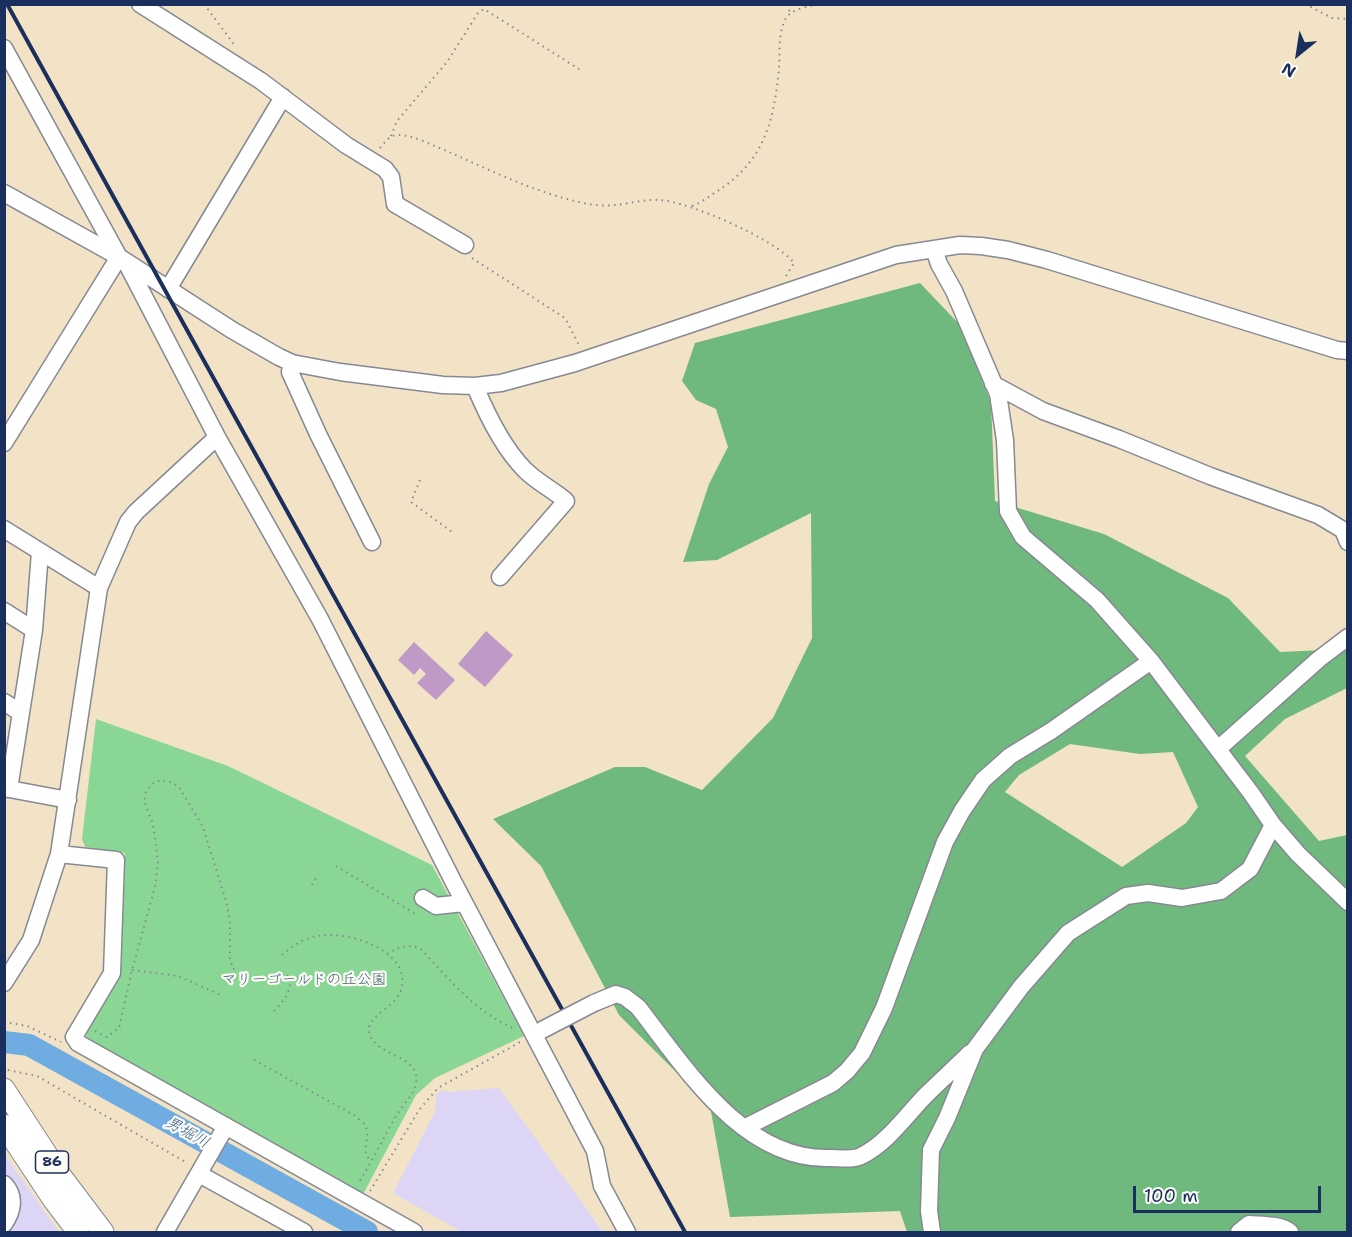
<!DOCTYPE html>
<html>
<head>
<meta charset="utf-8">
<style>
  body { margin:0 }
  #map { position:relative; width:1352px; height:1237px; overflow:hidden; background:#f2e3c6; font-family:"Shantell Sans",sans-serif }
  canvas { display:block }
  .frame { position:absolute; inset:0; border:6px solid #1b2f5e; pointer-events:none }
  .north { position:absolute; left:1268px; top:24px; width:60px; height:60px; -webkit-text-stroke:4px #fdfcf7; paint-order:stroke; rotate:210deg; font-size:16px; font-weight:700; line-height:24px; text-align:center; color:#1b2f5e }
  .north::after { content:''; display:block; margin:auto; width:21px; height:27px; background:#1b2f5e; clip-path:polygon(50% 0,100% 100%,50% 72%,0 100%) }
  .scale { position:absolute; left:1133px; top:1186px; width:188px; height:27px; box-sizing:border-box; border:3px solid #1b2f5e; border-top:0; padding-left:8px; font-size:18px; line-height:21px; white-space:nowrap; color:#1b2f5e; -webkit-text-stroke:4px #fdfcf7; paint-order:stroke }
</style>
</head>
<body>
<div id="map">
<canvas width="1352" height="1237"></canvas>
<div class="frame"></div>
<div class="north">N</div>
<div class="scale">100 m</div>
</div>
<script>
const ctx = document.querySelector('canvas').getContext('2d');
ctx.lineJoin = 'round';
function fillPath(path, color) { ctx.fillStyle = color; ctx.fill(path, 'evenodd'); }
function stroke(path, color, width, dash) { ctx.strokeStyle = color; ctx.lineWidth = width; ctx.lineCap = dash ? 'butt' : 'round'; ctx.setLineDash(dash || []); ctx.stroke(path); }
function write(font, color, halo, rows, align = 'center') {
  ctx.font = font + ' "Shantell Sans","Klee One",sans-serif'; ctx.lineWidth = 4.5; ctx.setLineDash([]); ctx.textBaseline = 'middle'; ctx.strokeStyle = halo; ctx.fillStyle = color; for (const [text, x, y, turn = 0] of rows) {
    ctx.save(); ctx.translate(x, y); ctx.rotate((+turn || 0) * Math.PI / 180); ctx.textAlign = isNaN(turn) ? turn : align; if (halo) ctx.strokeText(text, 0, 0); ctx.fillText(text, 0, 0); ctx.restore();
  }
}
const built = new Path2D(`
  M499 1088 603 1232H462L393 1193 435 1112 437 1094 442 1090 448 1092Z
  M4 1154 24 1182 59 1232H5Z`);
const green = new Path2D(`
  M96 719 228 766 432 865 524 1036 435 1078 416 1095 361 1198 87 1038 86 1032 119 975 125 853 85 847 82 839Z`);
const forest = new Path2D(`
  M920 283 960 325 991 403 995 501 1104 534 1228 598 1280 652 1347 649V688L1285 719 1245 756 1319 841 1347 835V1232H907L900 1211 730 1217 710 1106 619 1015 541 866 493 819 615 767H645L702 790 773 718 812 638 811 513 717 560 683 562 709 484 728 447 716 409 696 400 682 381 695 343ZM1070 744 1140 754 1173 752 1198 807 1186 823 1122 867 1005 792 1019 775Z`);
const river = new Path2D(`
  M4 1042 29 1045 367 1232`);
const building = new Path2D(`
  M486 631 513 655 485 687 458 664Z
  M414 642 455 680 436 700 417 683 426 674 420 668 414 675 398 660Z`);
const path = new Path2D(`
  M204 4 236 47
  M788 4 790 14
  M1305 4 1332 18 1348 19
  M391 136 397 121 447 62 478 13 484 9 582 71
  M380 148C385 142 389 135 398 135 411 134 436 147 449 152 485 168 522 186 560 197 577 202 596 207 614 205 629 204 644 199 659 200 688 201 777 240 794 263L786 276
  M692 206C701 203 708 197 716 192 764 162 774 122 779 68 780 53 778 31 786 18 793 8 808 7 819 4
  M472 258 565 318 580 347
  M420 480 411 502 452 532
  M336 866 414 913 419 912
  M312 885 318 875
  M387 954C399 947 405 944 420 948 448 978 476 1013 515 1029
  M282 955C292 946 304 938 318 936 346 930 408 949 402 986 399 1008 366 1014 369 1032 374 1057 421 1054 416 1083 414 1094 406 1101 400 1110 385 1133 374 1159 359 1182H356
  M132 970 178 976 223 996
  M274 1011C284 1001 292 991 290 976H286
  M4 1022 27 1026 61 1042
  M95 1031 107 1037 119 1028 132 970 155 887 158 863 153 824 144 801 146 792 150 786 155 782 162 780 171 782 179 787 203 827 227 904 230 924V959L233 969H239
  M254 1060 354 1115C357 1118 363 1122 365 1125 372 1138 358 1153 372 1161
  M4 1065 8 1070
  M8 1070 37 1076 187 1163
  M370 1191 419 1110 438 1088 522 1041`);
const minor = new Path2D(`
  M140 4 261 81 346 145 385 169 391 177 395 204 465 245
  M4 48 119 257 4 443
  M4 193 119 257 232 330 279 357 292 363 340 372 443 385 475 386 501 383 575 363 896 255 960 245 981 246 1008 250 1047 260 1337 350 1348 351
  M126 262 217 437 320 619 454 883 595 1151 602 1186 627 1232
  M168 289 283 97
  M292 363 290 372 318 434 372 542
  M993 384 1043 411 1119 439 1210 476 1318 515 1343 530 1348 542
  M475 386C487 415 503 448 525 470 537 482 553 490 566 501L500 577
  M4 529 99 588
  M4 611 34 630
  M4 702 21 713
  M1218 749 1319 659 1348 637
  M4 788 68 800
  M9 789 34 630 40 552
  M1273 825 1298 854 1348 902
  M59 854 116 860 112 973 74 1037 78 1043 414 1232
  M423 898 436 906 464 903
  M4 983 31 940 59 854 99 588 128 522 136 512 217 437
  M594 1003 616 994 625 997 638 1007C685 1067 743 1161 830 1158 839 1158 854 1160 861 1156 886 1144 905 1117 924 1097 939 1082 955 1068 970 1053
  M746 1127 833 1083 847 1071 862 1053 884 1008 945 842 962 811 983 780 1010 756 1051 731 1151 661
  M199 1174 304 1232
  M4 1184C16 1196 13 1211 4 1224
  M165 1232 226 1126
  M932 1232 929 1211 931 1150 947 1118 975 1049 1021 987 1068 933 1126 896 1148 893 1182 898 1221 891 1250 869 1273 825 1251 793 1151 661 1097 600 1023 537 1008 511 1005 440 998 394 954 291 939 264 934 249
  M1239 1232 1249 1224C1262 1225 1280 1224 1290 1232`);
const major = new Path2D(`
  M4 1089 60 1175 103 1232
  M4 1125 53 1199 78 1232`);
const rail = new Path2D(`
  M7 4 685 1232`);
const minorBridge = new Path2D(`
  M542 1030 594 1003`);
const shields = [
  [52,1162,33]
];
const shieldNames = [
  ["86",52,1162]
];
const parkNames = [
  ["マリーゴールドの丘公園",304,980]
];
const waterNames = [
  ["男堀川",187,1133,29]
];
fillPath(built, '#dcd5f6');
fillPath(green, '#8ad795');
fillPath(forest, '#6fb87e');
stroke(river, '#6face1', 22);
fillPath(building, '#c09ac7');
stroke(minor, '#868992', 19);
stroke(major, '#868992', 23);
stroke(path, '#868992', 2, [1.5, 4.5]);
stroke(minor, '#fff', 16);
stroke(major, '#fff', 21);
stroke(rail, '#1b2f5e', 4);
stroke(minorBridge, '#868992', 19, []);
stroke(minorBridge, '#fff', 16);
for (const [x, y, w] of shields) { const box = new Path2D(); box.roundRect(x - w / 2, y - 11, w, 22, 4.5); ctx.fillStyle = '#fdfcf7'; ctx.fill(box); stroke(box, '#1b2f5e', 1.5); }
write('bold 14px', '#1b2f5e', null, shieldNames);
write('15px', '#3c616e', '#fdfcf7', parkNames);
write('italic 16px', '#385b8c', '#fdfcf7', waterNames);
</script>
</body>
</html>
